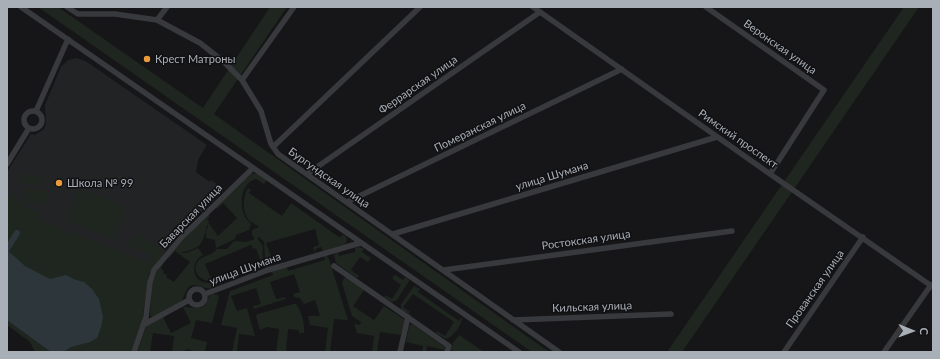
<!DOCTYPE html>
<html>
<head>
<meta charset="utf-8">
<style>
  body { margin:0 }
  #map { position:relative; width:940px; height:359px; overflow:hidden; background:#161618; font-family:Lato,sans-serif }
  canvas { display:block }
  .frame { position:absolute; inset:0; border:8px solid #a9afb7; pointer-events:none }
  .north { position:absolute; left:892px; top:311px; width:40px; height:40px; -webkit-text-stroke:3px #111113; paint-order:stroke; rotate:91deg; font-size:11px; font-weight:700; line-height:16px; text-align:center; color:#a9afb7 }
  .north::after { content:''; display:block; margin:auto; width:14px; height:18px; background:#a9afb7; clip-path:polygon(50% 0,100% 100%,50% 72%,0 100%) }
</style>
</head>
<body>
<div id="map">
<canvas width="940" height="359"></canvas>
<div class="frame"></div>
<div class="north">С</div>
</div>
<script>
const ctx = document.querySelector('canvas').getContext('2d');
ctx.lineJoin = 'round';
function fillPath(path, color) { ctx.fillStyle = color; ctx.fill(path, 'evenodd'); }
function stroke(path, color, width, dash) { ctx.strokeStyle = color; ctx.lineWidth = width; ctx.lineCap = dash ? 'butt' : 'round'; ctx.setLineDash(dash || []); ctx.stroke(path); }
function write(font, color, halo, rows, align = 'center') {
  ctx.font = font + ' Lato,sans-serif'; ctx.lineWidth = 3; ctx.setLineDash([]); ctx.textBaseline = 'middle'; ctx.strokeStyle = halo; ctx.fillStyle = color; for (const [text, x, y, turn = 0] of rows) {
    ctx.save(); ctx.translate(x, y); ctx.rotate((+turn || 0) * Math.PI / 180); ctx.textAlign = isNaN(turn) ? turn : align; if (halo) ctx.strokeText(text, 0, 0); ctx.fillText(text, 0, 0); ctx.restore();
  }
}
const built = new Path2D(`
  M77 58 87 62 207 145 198 160 196 172 210 182 211 180 217 184 216 186 223 191 193 220 175 227 173 229 171 234 172 243 151 268 148 275 144 294 7 199V172L31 134 35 135 44 129 46 123 45 105 61 67 68 60Z`);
const green = new Path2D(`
  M38 7H58L203 108 270 7H287L214 114 549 352H532Z
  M904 7H919L682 352H667Z
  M257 173 267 180 264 184 256 179C242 183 239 201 244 214 245 218 249 221 251 224L249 230 236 235 235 239 216 248 215 240 206 238V232L208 226 207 225C203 245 201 248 180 253H186L198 248 203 255C190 262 191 282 208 283 212 283 216 280 220 278L222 284 221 285 219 281 212 285 213 288C204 291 195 280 188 288 185 292 184 297 182 301L153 317 150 316 151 288 155 274 162 264H163L161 268 164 271 163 273 167 275 166 277 174 282 190 262 175 251 169 258 168 257 207 214 210 216 207 219 209 221 208 222 218 236 237 218 223 203 217 209 215 207 249 176 251 174Z
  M21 174 42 176 41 185 20 183Z
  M248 188 251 190 249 193 282 216 291 203 339 237 344 235C347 237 347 239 346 243L343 245 323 251 321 247 315 249 316 253H315L313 247 319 245 315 229 266 243 272 259 280 256 282 262H281L279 258 271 261 272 265 271 266 265 259 264 242 259 237 257 238 263 246C262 255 262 261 269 266L265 268 263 264 255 267 256 272H255L252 266 261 262 256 248 253 249 251 245 205 264 212 281C200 282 190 270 199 260 205 254 210 257 217 249H227L234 241 246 242 255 239 252 235V230L259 227C257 225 253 223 251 222 242 215 242 197 248 188Z
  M25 189 47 191 46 204 24 202Z
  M79 189 126 207 114 239 67 221Z
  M7 194 19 202 38 214 42 221 150 263 155 256 124 245 139 234 165 252 149 274 142 322 131 352H35L30 342 7 325Z
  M359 247 364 249 362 252 371 258 368 262 360 257 351 270 359 276 357 278 336 263 334 255 338 252 339 256 355 252V248Z
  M324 256H327L329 259 348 320 334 319 330 352H325L328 328 310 325 308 316H320L315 300 304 304 300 298 294 297 293 294 300 292 294 274 270 282 276 299 285 297 286 299 254 309 253 306 261 304 256 288 231 296 237 311 247 308 255 336 239 334 237 352H232L237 328 221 325 230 291 273 275 272 271 287 267 288 271 325 260Z
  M395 275 403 280 405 277 409 280V281L397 300 392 302 384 297 385 295 392 299 401 285 392 278Z
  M344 278H347L364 290 353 306 374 320 384 306 405 320 401 335 380 332 377 352H372L374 336 357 333 354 324 360 325 361 322 352 316 342 283Z
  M414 286 420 289 418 292 459 321 462 317V318C462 325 453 337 446 339L436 333 437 331 445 336 454 322 413 294 403 307 410 312 408 314 401 310V304Z
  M213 294 218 295 219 297 212 323 196 320 191 338 207 342 205 352H195L188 349 181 352H172L174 336 153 333 150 352 138 351 146 326 163 317 171 333 191 323 183 307 200 308 205 305 209 296Z
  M293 304H296C302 312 305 324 304 333H299V330L288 329 286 352H276L279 329 267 327 260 330 256 316 258 314Z
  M412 324 445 347V350L427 346 426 352H422L423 346 406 342 409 326Z
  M459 335 484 352H457L451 350 453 343Z`);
const water = new Path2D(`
  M7 250 25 266 50 279 66 275 76 280 84 282 92 289 99 299 103 317 101 327 97 338 90 342 71 347 63 352H51L7 320Z`);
const canal = new Path2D(`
  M7 249 17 233`);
const street = new Path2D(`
  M21 7 519 352
  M67 7 78 14H115L157 20 200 43 224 62 242 80 261 111 271 144 278 154 559 352
  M533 7 770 174 933 287
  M706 7 824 90 770 174
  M157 20 167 7
  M242 80 294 7
  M24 120a9 9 0 1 1 18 0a9 9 0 1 1-18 0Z
  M36 111 68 39
  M273 147 420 7
  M7 164 29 128
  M307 174 540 12
  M347 202 622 69
  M393 234 717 137
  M334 266 449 346 447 352
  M444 270 732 231
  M189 297a8 8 0 1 1 16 0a8 8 0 1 1-16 0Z
  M205 294 268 270 360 243
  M513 320 671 314
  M145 324 189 300
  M134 352 146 317 150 282 154 270 182 237 253 168
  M400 352 408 317
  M784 352 863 237
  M884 352 931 285`);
const markers = [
  [147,59,4,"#e99a3d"],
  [59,183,4,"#e99a3d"]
];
const streetNames = [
  ["Веронская улица",780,47,35],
  ["Феррарская улица",418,85,-35],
  ["Померанская улица",480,127,-26],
  ["Римский проспект",738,139,35],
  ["улица Шумана",552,176,-17],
  ["Бургундская улица",329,178,35],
  ["Баварская улица",191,216,-46],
  ["Ростокская улица",586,240,-8],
  ["улица Шумана",245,269,-20],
  ["Прованская улица",815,289,-55],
  ["Кильская улица",592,307,-2]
];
const poiNames = [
  ["Крест Матроны",155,59],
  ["Школа № 99",67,183]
];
fillPath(built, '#222325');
fillPath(green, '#1e261f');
fillPath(water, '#2d373b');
stroke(canal, '#2d373b', 6);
stroke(street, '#37393d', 5.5);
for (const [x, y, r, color] of markers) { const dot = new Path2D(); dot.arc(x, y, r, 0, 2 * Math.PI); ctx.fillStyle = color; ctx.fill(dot); stroke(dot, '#111113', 1.5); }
write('11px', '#a9afb7', '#111113', streetNames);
write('11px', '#a9afb7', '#111113', poiNames, 'left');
</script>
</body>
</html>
